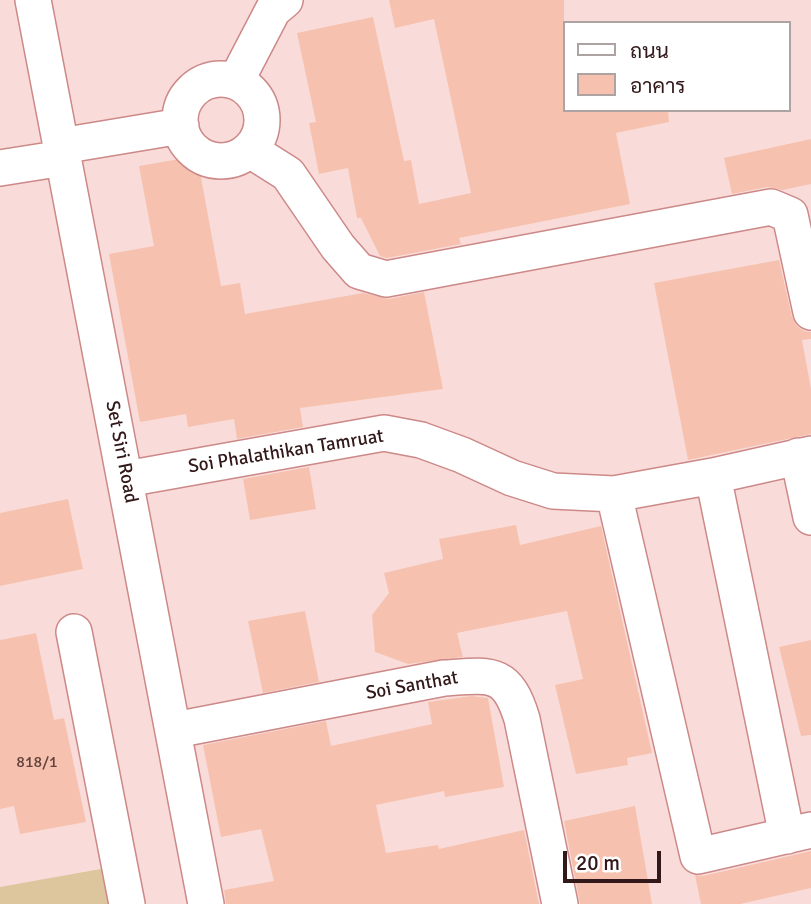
<!DOCTYPE html>
<html>
<head>
<meta charset="utf-8">
<style>
  body { margin:0 }
  #map { position:relative; width:811px; height:904px; overflow:hidden; background:#f9dcda; font-family:Signika,Sarabun,sans-serif }
  canvas { display:block }
  .legend { position:absolute; left:563px; top:21px; width:228px; height:91px; box-sizing:border-box; background:#fff; border:2px solid #ada3a3; margin:0; padding:9px 12px; list-style:none; font-size:21px; color:#321818 }
  .legend li { display:flex; align-items:center; gap:14px; height:35px }
  .legend b { width:35px; border:2px solid #ada3a3 }
  .scale { position:absolute; left:563px; top:851px; width:98px; height:32px; box-sizing:border-box; border:4px solid #321818; border-top:0; padding-left:9px; font-size:21px; line-height:24px; white-space:nowrap; color:#321818; -webkit-text-stroke:5px #fff; paint-order:stroke }
</style>
</head>
<body>
<div id="map">
<canvas width="811" height="904"></canvas>
<ul class="legend">
<li><b style="height:9px;background:#fff"></b>ถนน</li>
<li><b style="height:19px;background:#f6c2af"></b>อาคาร</li>
</ul>
<div class="scale">20 m</div>
</div>
<script>
const ctx = document.querySelector('canvas').getContext('2d');
ctx.lineJoin = 'round';
function fillPath(path, color) { ctx.fillStyle = color; ctx.fill(path, 'evenodd'); }
function stroke(path, color, width, dash) { ctx.strokeStyle = color; ctx.lineWidth = width; ctx.lineCap = dash ? 'butt' : 'round'; ctx.setLineDash(dash || []); ctx.stroke(path); }
function write(font, color, halo, rows, align = 'center') {
  ctx.font = font + ' Signika,sans-serif'; ctx.lineWidth = 6; ctx.setLineDash([]); ctx.textBaseline = 'middle'; ctx.strokeStyle = halo; ctx.fillStyle = color; for (const [text, x, y, turn = 0] of rows) {
    ctx.save(); ctx.translate(x, y); ctx.rotate((+turn || 0) * Math.PI / 180); ctx.textAlign = isNaN(turn) ? turn : align; if (halo) ctx.strokeText(text, 0, 0); ctx.fillText(text, 0, 0); ctx.restore();
  }
}
const green = new Path2D(`
  M112 867 119 904H0V887Z`);
const building = new Path2D(`
  M389 0H564V110H668L669 122 616 133 630 204 459 238 461 244 387 258 380 256 361 218H357L348 168 319 174 309 123 316 122 297 33 373 17 404 161 411 160 419 204 471 193 434 19 395 28Z
  M811 139V184L783 190 767 187 732 194 724 158Z
  M197 156 221 286 240 283 245 314 363 293 389 299 424 292 443 389 300 408 303 427 237 439 234 419 188 427 186 414 140 422 109 254 154 246 139 166Z
  M779 260 792 317 797 326 804 331 811 332V339L802 340 811 389V434L688 460 654 283Z
  M309 467 316 509 250 520 243 479Z
  M68 499 83 569 0 586V513Z
  M516 525 520 545 601 526 652 753 627 758 628 765 576 774 555 685 583 679 567 611 457 633 463 657 408 664 375 652 372 615 389 593 384 573 443 559 439 539Z
  M305 611 319 682 263 693 248 621Z
  M36 633 54 720 64 718 86 822 20 834 14 806 0 809V640Z
  M811 640V735L801 736 779 647Z
  M472 696 488 698 504 787 445 797 444 791 376 805 386 853 438 845 439 849 524 830 539 904H226L224 890 274 881 261 829 221 837 203 745 326 721 331 746 432 724 428 702Z
  M635 806 652 904H580L564 821Z
  M811 851V888L740 904H701L695 875 703 876Z`);
const minor = new Path2D(`
  M33 0 206 904
  M180 120a41 41 0 1 1 82 0a41 41 0 1 1-82 0Z
  M236 81 273 10 285 0
  M61 146 181 126
  M250 150 288 174 338 247 359 271 386 279 771 207 790 215 811 312
  M0 168 63 158
  M798 456 811 517
  M713 476 787 836
  M126 479 384 433 421 440 462 455 512 478 553 491 614 494 713 476 811 454
  M614 494 698 856 811 830
  M74 632 127 904
  M175 730 444 678C491 675 507 670 522 719L560 904`);
const numberNames = [
  ["818/1",37,763]
];
const streetNames = [
  ["Set Siri Road",121,452,79],
  ["Soi Phalathikan Tamruat",286,452,-9],
  ["Soi Santhat",412,686,-10]
];
fillPath(green, '#ddc59d');
fillPath(building, '#f6c2af');
stroke(minor, '#cc8988', 38);
stroke(minor, '#fff', 35);
write('16px', '#63423e', null, numberNames);
write('19px', '#321818', '#fff', streetNames);
</script>
</body>
</html>
